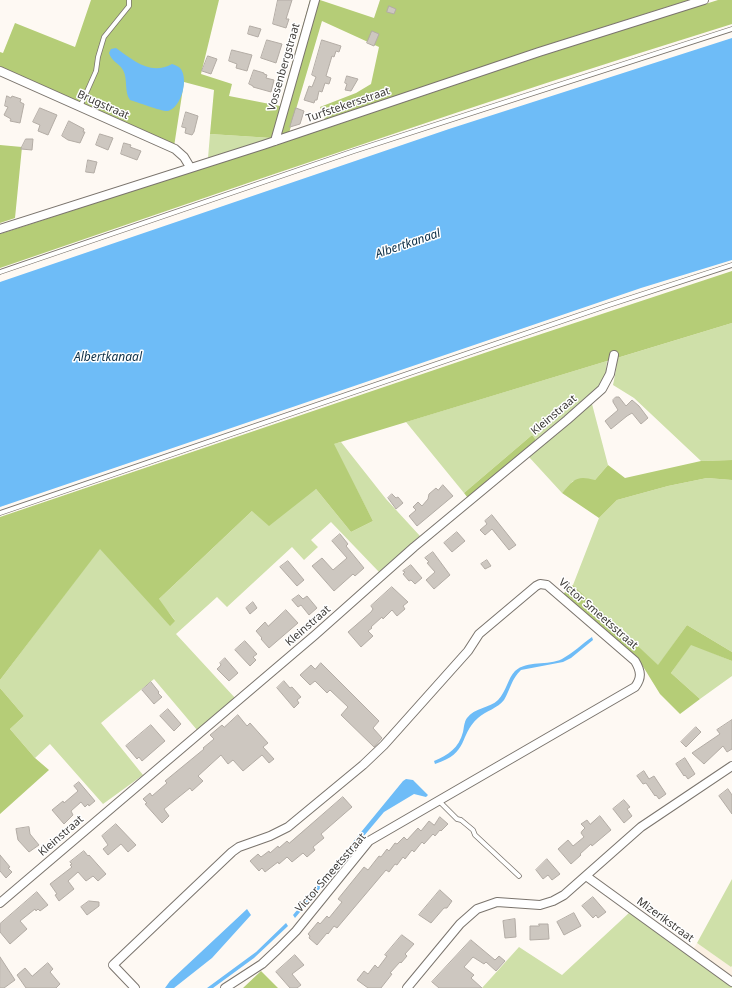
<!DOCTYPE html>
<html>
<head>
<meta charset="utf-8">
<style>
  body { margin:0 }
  canvas { display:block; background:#fef9f3 }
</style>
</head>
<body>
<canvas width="732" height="988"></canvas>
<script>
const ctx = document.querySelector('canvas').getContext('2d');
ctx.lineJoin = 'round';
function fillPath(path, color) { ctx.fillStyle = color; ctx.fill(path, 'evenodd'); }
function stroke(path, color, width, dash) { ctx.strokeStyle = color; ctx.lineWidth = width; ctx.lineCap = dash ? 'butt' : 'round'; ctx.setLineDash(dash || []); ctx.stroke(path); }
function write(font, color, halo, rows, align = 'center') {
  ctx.font = font + ' "Noto Sans",sans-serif'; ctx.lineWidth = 3; ctx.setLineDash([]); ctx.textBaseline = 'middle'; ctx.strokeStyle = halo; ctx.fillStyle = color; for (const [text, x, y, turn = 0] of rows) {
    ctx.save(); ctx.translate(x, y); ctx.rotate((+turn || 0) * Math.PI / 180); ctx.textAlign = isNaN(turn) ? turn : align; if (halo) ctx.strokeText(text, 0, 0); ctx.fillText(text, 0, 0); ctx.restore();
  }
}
const built = new Path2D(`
  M697 943 731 967 732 966V977L693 950Z`);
const green = new Path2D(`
  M210 134 272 138 208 158Z
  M732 323V460L701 461 634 398 613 385 616 370 617 358Z
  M607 361 605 379 598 389 536 440 532 435 464 493 406 422Z
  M592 404 608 465 595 480 573 481 562 493 529 457Z
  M341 442 386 499 420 536 379 572 331 522 311 540 318 547 304 560 292 547 227 607 217 597 176 634 236 699 197 730 154 679 101 723 143 775 103 804 50 744 35 758 10 729 24 716 0 688V680L100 548 175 620 158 600 252 511 316 489 351 532 373 521 333 444Z
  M707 478 732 480V652L687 625 658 666 573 585 599 518 617 500 668 486Z
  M691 644 732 661V676L700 699 671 673Z
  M732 879V966L731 967 697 943Z
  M630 912 732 985V988H482L519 947 562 975Z`);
const forest = new Path2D(`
  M91 0H219L201 74 232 84 229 96 280 106 310 0H320L374 18 380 0H689L537 48 326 122 320 107 356 93 371 84 379 47 322 21 289 133 272 138 210 134 214 90 184 82 173 153 37 89 0 74V52L3 53 15 23 75 47Z
  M718 0H732V24C486 100 243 185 0 268V234L336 125 541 56Z
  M0 145 22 147 15 218 0 223Z
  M732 271V323L334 444 373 521 351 532 316 489 269 526 252 511 159 599 175 621 170 626 100 549 0 680V517L508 345Z
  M532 435 536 440 468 498 464 493Z
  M732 460V480L707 478 668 486 617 500 599 518 562 493C574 479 577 475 595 480L608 465 625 478 701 461Z
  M573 585 658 665 687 625 732 652V661L691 645 671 673 700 699 680 714 660 694 639 660 563 594Z
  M0 688 24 716 10 729 35 758 49 770 0 814Z
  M261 971 278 988H243Z`);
const water = new Path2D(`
  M732 38V260L641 288 0 507V282L449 129Z
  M116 48C133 60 150 76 172 64 175 65 178 66 180 68 189 78 182 107 168 111 163 112 137 102 130 100 124 92 128 79 123 70 118 62 112 62 109 53L111 49Z
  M592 637 593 640 571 658 563 662 521 670C512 678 510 690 504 700 498 708 486 711 478 718 458 736 470 753 435 764L434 761C448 755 459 748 463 732 464 728 464 722 467 718 474 708 490 708 498 700 506 692 508 678 515 671 527 660 548 666 562 659 573 653 582 644 592 637Z
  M406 779 413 780 428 795 426 797 414 794 384 812 295 918 293 915 403 781Z
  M247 909 251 915 212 958 174 988H165L170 981Z
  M286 923 288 926 254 958 213 988H207L256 952Z`);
const building = new Path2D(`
  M278 0H292L286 19H289L286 28 273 24Z
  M389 6 396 9 394 14 387 12Z
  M250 26 261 29 258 37 248 34Z
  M372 31 379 34 374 46 367 43Z
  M267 40 282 44 276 63 261 58Z
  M322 40 341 46 339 52 336 51 334 57 332 56 326 76 331 78 329 84 325 83 322 92 319 91 317 100H315L314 103 304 100 309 86 312 87 316 77 312 75Z
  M232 50 252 55 247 71 236 68 237 64 229 61Z
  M208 56 217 59 211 74 202 71Z
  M254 70 264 73V74L267 75 266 78 274 80 271 92 253 87V86L249 84Z
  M347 76 358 79 351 91 345 90 347 84 345 83Z
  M7 96 11 98 12 96 21 99 20 102 24 104 20 123 10 121 11 119 4 115 8 107 5 106Z
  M40 108 57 115 48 135 38 131 40 125 33 122Z
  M296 108 304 111 300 124 290 127Z
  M186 112 198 116 194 132 192 135 185 133 186 128 182 127Z
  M69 121 84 129 83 132H85L80 143 68 140 62 136Z
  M100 134 113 138 108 150 96 145Z
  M26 139H33L32 150 21 149Z
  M124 143 131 145 130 147 141 151 137 160 121 154Z
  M88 160 97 162 94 173 86 172Z
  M616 397H619L626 406 632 400 639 406 648 418 641 424 632 413 627 416 611 429 605 421 618 410 613 402V400Z
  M443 485 453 496 417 526 409 516 416 510 413 507 418 502 422 506 428 499 429 494 436 488 438 490Z
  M392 494 396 498 398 497 403 503 396 509 388 498Z
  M492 515 516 545 509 550 492 529 485 535 480 530 487 524 485 521Z
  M457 532 465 541 452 552 444 543Z
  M340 534 348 544 346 546 364 568 355 576 353 574 334 591 312 566 322 558 333 570 347 558 332 541Z
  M433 552 450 575 434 589 426 580 435 572 427 563 429 562 425 558Z
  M487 560 491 566 485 569 481 564Z
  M288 561 304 580 297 586 280 567Z
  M411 565 422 578 415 584 411 580 409 581 403 574 405 572 403 571Z
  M392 587 408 602 403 606 405 609 397 616 392 610 383 619 382 617 371 627 372 628 368 631 373 636 361 647 348 632 371 612 373 609 371 606Z
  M299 595 303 599 307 596 317 608 309 615 301 605 298 607 292 600Z
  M253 602 257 608 250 614 246 608Z
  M286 610 298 623 269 648 261 639 262 638 256 631 265 622 268 626Z
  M245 641 257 654 253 657 256 660 250 666 235 650Z
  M225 658 238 673 229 681 217 669 221 665 220 663Z
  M321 663 379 721 373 728 382 738 374 747 341 715 348 707 330 690 327 693 315 681 310 685 300 675 311 665 315 669Z
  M284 681 290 688 292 687 301 697 297 700 299 703 294 708 277 688Z
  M151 682 159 692 158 693 162 697 154 704 142 690Z
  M168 709 181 724 174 731 160 716Z
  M238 715 247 726 250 723 268 743 263 747 274 759 269 763 262 755 243 771 233 760 228 764 221 755 198 776 203 781 192 791 190 788 164 809 169 816 162 823 145 804 147 803 143 799 150 793 152 796 167 783 165 781 204 749 203 748 214 739 210 735 222 725 224 727Z
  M732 720V749L727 752 723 746 704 764 692 753 720 734 717 730Z
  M151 725 165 741 142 761 139 757 137 759 126 746Z
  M696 727 701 732 686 747 681 742Z
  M685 758 695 774 688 779 685 775 684 776 676 764Z
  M644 771 649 779 654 776 666 794 659 799 656 795 655 796 646 783 643 784 637 776Z
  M79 782 95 801 89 806 88 804 85 807 81 802 71 811 73 815 64 824 52 810 63 801 64 803 78 791 74 786Z
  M728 789 732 795V814L719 796Z
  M343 797 352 807 321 834 324 838 313 847 315 850 307 857 303 853 292 862 287 857 279 864 278 862 265 872 262 868 259 871 250 861 258 854 261 857 269 851 270 853 278 846 279 848 287 841 289 843Z
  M624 800 630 807 627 809 632 816 624 823 613 809Z
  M600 816 611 830 592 846 591 844 580 854 581 855 571 864 558 849 568 840 573 846 584 837 581 833 582 831 585 828 581 824 587 820 590 824Z
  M440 817 448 824 441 831 440 830 435 836 433 834 424 844 422 842 414 852 412 850 405 859 403 857 397 865 395 864 389 872 386 870 337 928 334 926 328 934 327 933 317 945 309 938 310 936 308 934 318 922 320 924 327 916 329 918 342 902 338 899 364 867 368 870 379 856 381 857 387 849 389 851 395 843 397 844 404 837 407 840 418 828 421 831 429 821 434 825Z
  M116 824 136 845 128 852 121 844 108 855 103 849 108 845 102 836Z
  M29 827 30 834 39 845 29 852 18 840 16 829Z
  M84 851 88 856 89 855 106 874 98 881 93 876 86 881 78 872 68 881 74 889 59 901 55 895 57 894 50 884 72 867 70 865 72 864 70 862Z
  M0 855 10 867 8 868 12 872 6 878 0 871Z
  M547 859 560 874 552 880 548 875 543 879 536 870Z
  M440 890 452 901 447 908H444L431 923 419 915Z
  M37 892 48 905 40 911 38 909 36 911 35 909 20 921 27 929 10 944 0 932V924Z
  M593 897 606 912 598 918 596 915 593 918 582 906Z
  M89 901 99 902V906L87 915 81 907Z
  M574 913 581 926 564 935 557 922Z
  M515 919 516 937 505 938 503 921Z
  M539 924H548L549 939 530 940V926H539Z
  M402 935 414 944 405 954 407 956 401 963 400 962 390 973 392 974 381 988H368L357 980 364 971 368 974 375 965 378 968 387 956 385 955Z
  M471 940 495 960 499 956 505 961 496 971 486 962 484 964 473 957 464 967 474 975 471 978 482 988H439L432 982Z
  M295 955 304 965 292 974 301 985 297 988H290L276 972Z
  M0 957 15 980 4 988H0Z
  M48 963 53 969 50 972 60 984 56 988H26L17 975 25 968 32 976Z`);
const service = new Path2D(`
  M80 107 96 71 98 57 104 37 129 6V0
  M0 272 354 151 732 29
  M0 513 609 305 732 265
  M439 801 457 819 461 820 473 830 475 835 519 876`);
const minor = new Path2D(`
  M0 71 175 149 184 157 190 167
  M275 141 315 0
  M0 229 263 145 539 52 704 0
  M586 876 732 982
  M0 903 315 635 414 547 567 420 602 389 610 374 614 355
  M135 988 113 965 232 852 239 847 270 836 288 827 363 765 384 745 468 651 479 634 536 586 540 584 547 585 635 661C641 671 642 678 635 687L369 841 296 931 278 949 262 964 225 988
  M407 988 460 924 477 909 497 902 540 905 553 901 564 895 641 827 732 766`);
const streetNames = [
  ["Vossenbergstraat",284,67,-74],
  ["Brugstraat",103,105,24],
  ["Turfstekersstraat",348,105,-19],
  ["Kleinstraat",554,415,-40],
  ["Victor Smeetsstraat",598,614,41],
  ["Kleinstraat",308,626,-41],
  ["Kleinstraat",61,836,-41],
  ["Victor Smeetsstraat",331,873,-49],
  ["Mizerikstraat",665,920,36]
];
const waterNames = [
  ["Albertkanaal",408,244,-19],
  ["Albertkanaal",108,358]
];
fillPath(built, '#fbf0e2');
fillPath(green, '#cfe0a9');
fillPath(forest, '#b5cd77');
fillPath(water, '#6ebcf7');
fillPath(building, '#cdc7c0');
stroke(building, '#b3aca5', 1);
stroke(service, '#7a746d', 5.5);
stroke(minor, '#7a746d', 10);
stroke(service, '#fff', 4);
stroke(minor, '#fff', 8);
write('11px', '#3c3a37', '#fff', streetNames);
write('italic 12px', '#0d2f47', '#fff', waterNames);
</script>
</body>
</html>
